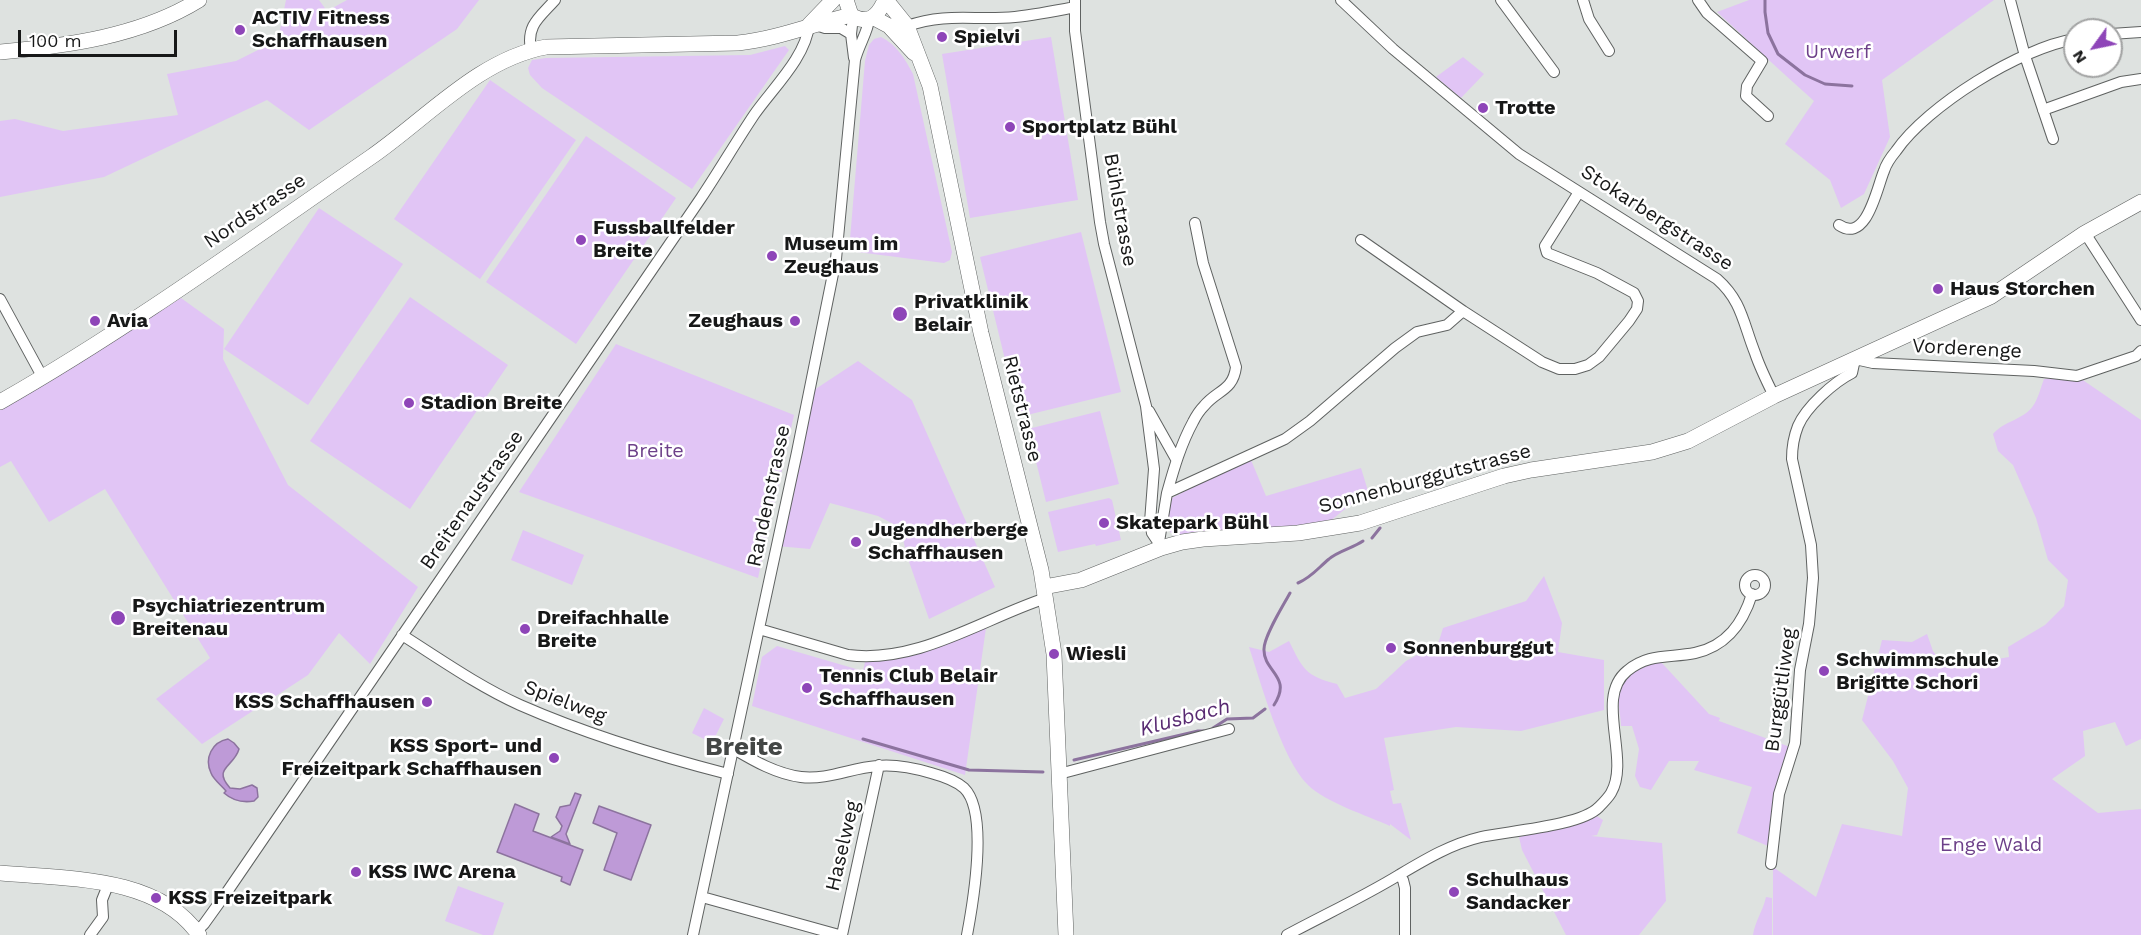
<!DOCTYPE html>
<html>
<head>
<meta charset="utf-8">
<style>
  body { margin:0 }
  #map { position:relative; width:2141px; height:935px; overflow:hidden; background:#dee2e0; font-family:"Work Sans",sans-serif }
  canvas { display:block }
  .north { position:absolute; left:2063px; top:18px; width:60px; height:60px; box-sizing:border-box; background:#fff; border:2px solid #a2a3a3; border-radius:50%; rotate:237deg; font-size:16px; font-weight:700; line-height:24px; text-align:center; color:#171818 }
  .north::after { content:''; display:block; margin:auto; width:21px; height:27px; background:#8e45b8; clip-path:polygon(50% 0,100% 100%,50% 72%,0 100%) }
  .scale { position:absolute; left:18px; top:30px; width:159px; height:27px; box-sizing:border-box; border:3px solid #171818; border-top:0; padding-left:8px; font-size:18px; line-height:21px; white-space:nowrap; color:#171818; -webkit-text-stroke:4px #fff; paint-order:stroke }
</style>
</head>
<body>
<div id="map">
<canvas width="2141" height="935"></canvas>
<div class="north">N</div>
<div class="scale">100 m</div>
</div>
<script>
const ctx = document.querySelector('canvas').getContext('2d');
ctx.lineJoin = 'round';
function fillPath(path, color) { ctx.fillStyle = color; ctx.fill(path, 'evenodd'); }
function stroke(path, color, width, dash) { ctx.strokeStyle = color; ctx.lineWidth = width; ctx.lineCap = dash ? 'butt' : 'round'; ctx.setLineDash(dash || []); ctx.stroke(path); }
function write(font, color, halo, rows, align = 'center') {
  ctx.font = font + ' "Work Sans",sans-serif'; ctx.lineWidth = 5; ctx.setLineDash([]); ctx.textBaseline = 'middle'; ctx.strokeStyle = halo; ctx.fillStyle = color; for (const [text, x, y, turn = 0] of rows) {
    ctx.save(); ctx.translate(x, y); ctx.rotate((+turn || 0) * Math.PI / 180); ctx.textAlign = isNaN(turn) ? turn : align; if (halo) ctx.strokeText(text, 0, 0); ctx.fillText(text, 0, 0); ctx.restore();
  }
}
const green = new Path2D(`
  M286 0H319L327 11 347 0H479L457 29 309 130 267 100 104 177 0 197V121L15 119 63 131 178 115 167 74 236 61 278 40Z
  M1749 0H1994L1882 80 1890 137 1864 194 1841 208 1830 180 1785 144 1814 101C1781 72 1750 42 1717 12Z
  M881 37C897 45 905 59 913 74L952 252 950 260 944 263 849 251 865 61 869 45 874 39Z
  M1051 37 1078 200 970 218 942 54Z
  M785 46 789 50 692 189 542 88 530 75 528 68 532 60 546 58 750 55Z
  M1463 57 1484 74 1461 98 1436 77Z
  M490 80 576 140 480 279 394 219Z
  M586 136 676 198 576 344 486 282Z
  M319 208 403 264 308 405 224 349Z
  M1081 232 1121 392 1019 417 980 257Z
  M410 297 508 365 410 509 310 441Z
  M181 298 224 329 223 359 288 485 418 587 370 664 339 633 308 675 202 744 156 699 210 658 105 489 49 522 11 461 0 467V410L41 387Z
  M616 344 794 415 758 578 519 492Z
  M858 361 912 400 995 587 929 619 906 553 901 528 878 516 830 503 810 549 777 546 808 394Z
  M2077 376 2141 420V739L2126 746 2115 722 2083 731 2085 756 2052 779 2098 813 2141 809V935H1773V867L1816 897 1842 824 1902 836 1908 788 1893 761 1862 720 1882 640 1912 642 1927 634 1933 651 1946 668 2009 657 2008 647 2045 625 2064 606 2068 580 2048 560 2036 518 2013 465 1998 451 1993 434C2004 421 2023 420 2033 406 2038 399 2041 387 2044 379Z
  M1100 411 1119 484 1046 502 1028 429Z
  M1251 460 1266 496 1361 468 1368 491 1330 521 1284 527 1193 532 1174 536 1166 527 1172 498 1224 471Z
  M1109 498 1112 500 1121 540 1096 546 1095 544 1058 552 1048 512Z
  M523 530 584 555 572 585 511 560Z
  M1544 576 1562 623 1558 652 1604 660V710L1521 731 1456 727 1384 738 1394 790 1390 791 1393 804 1401 803 1411 840 1390 824V826C1368 816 1325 802 1308 785 1282 760 1261 683 1249 647L1269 652 1289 641C1303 669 1305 676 1337 684L1345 698 1376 689 1406 661 1438 644 1443 628 1526 601Z
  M986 628 965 775 752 706 762 657 777 646 863 671 865 662 894 658Z
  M1661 662 1709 714 1720 718 1718 723 1719 721 1790 747 1768 846 1737 833 1752 787 1694 770 1699 761H1669L1651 790 1640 787 1635 776 1639 749 1632 726H1621C1621 716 1617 701 1619 692 1625 672 1644 666 1661 662Z
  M704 708 724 719 712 743 692 733Z
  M1595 815 1603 820 1597 835 1591 836 1662 843 1666 901 1639 935H1566L1522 850 1519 837 1580 823Z
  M458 886 504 903 493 935H483L445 921Z
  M1766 897 1772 898V935H1753C1755 921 1763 911 1766 897Z`);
const water = new Path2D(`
  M228 739 234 743 239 749C234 767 212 768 230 788L240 789 252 785 257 788 258 797 254 801C242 803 233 801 224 793L226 791C221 785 213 779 211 773 204 758 212 742 228 739Z
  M575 793 581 795 566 834 570 844 551 837 560 831 562 826 556 817 560 807 570 805Z
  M515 804 539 814 533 831 583 850 570 885 561 881 562 877 497 852Z
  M599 806 651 825 631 880 604 870 617 833 593 823Z`);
const stream = new Path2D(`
  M1765 0V12L1768 33 1778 54 1805 75 1825 84 1852 86
  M1372 538 1380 528
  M1298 583C1312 577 1318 568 1329 559 1338 551 1353 548 1363 541
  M1274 705C1293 676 1263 672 1264 649 1264 636 1283 606 1290 593
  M1213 728 1227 719 1253 718 1265 709
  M863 739 969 770 1043 772
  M1074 760 1198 731H1204`);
const street = new Path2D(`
  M1075 0V31L1100 222 1104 244 1146 406 1154 469 1150 522 1152 533 1160 545
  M1341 0 1393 49 1519 154 1717 279C1742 301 1743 323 1755 353 1760 368 1767 382 1774 396
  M1501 0 1554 72
  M1583 0 1589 19 1609 51
  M1698 0 1707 13 1762 61 1747 86 1746 96 1768 116
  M2010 0 2025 56 2053 139
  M853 17 851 34 854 58
  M819 26 825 28H841L851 34
  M907 26C948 12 975 21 1015 17 1035 15 1055 11 1075 7
  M2111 34 2141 32
  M531 50C526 25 540 17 555 0
  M2043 110 2121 82 2141 79
  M1839 225C1867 244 1877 187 1884 171 1886 164 1891 157 1896 151 1927 106 2020 48 2075 39
  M2085 233 2141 320
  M1361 240 1463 311
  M0 299 43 378
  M1149 411 1176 459
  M1167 493C1174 468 1181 444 1193 422 1196 416 1200 410 1204 406 1217 390 1233 391 1236 367L1203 263 1195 223
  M1159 542 1167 493 1285 439 1310 421 1395 348 1417 332 1447 325 1463 311 1542 362 1559 369H1575L1588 365 1599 357 1629 321 1637 309 1638 301 1634 293 1597 273 1547 253 1545 246 1579 192
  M1745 585a10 10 0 1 1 20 0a10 10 0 1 1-20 0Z
  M759 629 848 655C918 664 982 619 1046 598
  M402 635C440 659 478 686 520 705 586 734 658 756 728 774
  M734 749C754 761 777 774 801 777 828 780 851 768 877 766 896 764 914 768 931 773 942 776 955 780 964 788 989 812 973 903 967 935
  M1059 774 1229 729
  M1771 864 1779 794 1795 743 1800 670 1809 624 1813 578 1811 545 1792 459C1792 448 1794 436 1798 426 1806 407 1834 382 1852 373L1855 359 1873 363 2034 371 2077 376 2136 356 2141 351
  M1399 875 1403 880 1405 888V935
  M702 897 839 935
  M197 931 204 924 227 892 701 198C719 171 736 142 754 115 772 89 806 57 809 25
  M90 935 103 917 102 900 108 885
  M693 935 797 452 836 259 855 60C858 47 868 31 869 20
  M842 935 879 765
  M1287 935C1324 915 1363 897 1399 875 1426 859 1451 844 1481 837 1509 831 1581 826 1599 807 1603 803 1608 798 1611 793 1631 759 1594 698 1627 671 1648 653 1670 658 1695 653 1727 646 1743 623 1752 594`);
const secondary = new Path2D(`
  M846 0 851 15C868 26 878 16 885 0
  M886 0 907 26 930 86 981 333 1041 570 1054 654 1066 935
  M874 18 889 26 914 53
  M809 25 833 0
  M0 52C67 46 141 36 199 0
  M0 402C128 329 249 241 371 157 426 119 479 59 546 47L738 43C777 39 813 24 851 15
  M1044 587 1081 580 1161 548 1182 542 1203 539 1298 533 1360 523 1504 476 1531 470 1652 452 1688 441 1774 396 1990 297 2085 233 2141 202
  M0 873C65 879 158 875 199 935`);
const markers = [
  [240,30,6,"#8e45b8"],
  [942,37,6,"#8e45b8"],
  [1483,108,6,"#8e45b8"],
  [1010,127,6,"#8e45b8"],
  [581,240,6,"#8e45b8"],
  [772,256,6,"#8e45b8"],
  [1938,289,6,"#8e45b8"],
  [900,314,8,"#8e45b8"],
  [95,321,6,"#8e45b8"],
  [795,321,6,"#8e45b8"],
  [409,403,6,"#8e45b8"],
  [1104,523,6,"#8e45b8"],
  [856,542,6,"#8e45b8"],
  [118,618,8,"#8e45b8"],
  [525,629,6,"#8e45b8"],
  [1391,648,6,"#8e45b8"],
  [1054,654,6,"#8e45b8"],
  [1824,671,6,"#8e45b8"],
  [807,688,6,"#8e45b8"],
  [427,702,6,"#8e45b8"],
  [554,758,6,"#8e45b8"],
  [356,872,6,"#8e45b8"],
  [1454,892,6,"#8e45b8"],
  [156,898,6,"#8e45b8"]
];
const poiNames = [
  ["ACTIV Fitness",252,18],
  ["Schaffhausen",252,41],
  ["Spielvi",954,37],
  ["Trotte",1495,108],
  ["Sportplatz Bühl",1022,127],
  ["Fussballfelder",593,228],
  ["Breite",593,251],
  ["Museum im",784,244],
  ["Zeughaus",784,267],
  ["Haus Storchen",1950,289],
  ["Privatklinik",914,302],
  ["Belair",914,325],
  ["Avia",107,321],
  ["Zeughaus",783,321,"right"],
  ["Stadion Breite",421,403],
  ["Skatepark Bühl",1116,523],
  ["Jugendherberge",868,530],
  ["Schaffhausen",868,553],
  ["Psychiatriezentrum",132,606],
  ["Breitenau",132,629],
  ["Dreifachhalle",537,618],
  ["Breite",537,641],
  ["Sonnenburggut",1403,648],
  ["Wiesli",1066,654],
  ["Schwimmschule",1836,660],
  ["Brigitte Schori",1836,683],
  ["Tennis Club Belair",819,676],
  ["Schaffhausen",819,699],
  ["KSS Schaffhausen",415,702,"right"],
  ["KSS Sport- und",542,746,"right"],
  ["Freizeitpark Schaffhausen",542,769,"right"],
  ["KSS IWC Arena",368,872],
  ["Schulhaus",1466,880],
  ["Sandacker",1466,903],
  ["KSS Freizeitpark",168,898]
];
const parkNames = [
  ["Urwerf",1838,52],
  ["Breite",655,451],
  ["Enge Wald",1991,845]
];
const streetNames = [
  ["Bühlstrasse",1120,210,80],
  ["Nordstrasse",255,211,-34],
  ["Stokarbergstrasse",1657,218,33],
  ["Vorderenge",1967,349,3],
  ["Rietstrasse",1022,409,76],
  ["Sonnenburggutstrasse",1425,479,-15],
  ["Randenstrasse",769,496,-78],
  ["Breitenaustrasse",472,500,-55],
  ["Burggütliweg",1781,690,-82],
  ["Spielweg",565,702,21],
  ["Haselweg",843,846,-77]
];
const waterNames = [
  ["Klusbach",1185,718,-15]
];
const districtNames = [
  ["Breite",744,747]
];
fillPath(green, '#e1c5f5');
fillPath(water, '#be9ad7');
stroke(water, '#8c739e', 1.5);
stroke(stream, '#8c739e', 3);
stroke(street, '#5f6261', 12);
stroke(secondary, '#5f6261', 16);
stroke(street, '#fff', 10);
stroke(secondary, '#fff', 15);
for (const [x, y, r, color] of markers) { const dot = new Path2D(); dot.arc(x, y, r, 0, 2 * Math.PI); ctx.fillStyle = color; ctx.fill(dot); stroke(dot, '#fff', 2); }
write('bold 20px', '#171818', '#fff', poiNames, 'left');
write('20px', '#6d4089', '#fff', parkNames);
write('20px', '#171818', '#fff', streetNames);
write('italic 21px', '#582a72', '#fff', waterNames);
write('bold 26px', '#434645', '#fff', districtNames);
</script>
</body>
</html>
